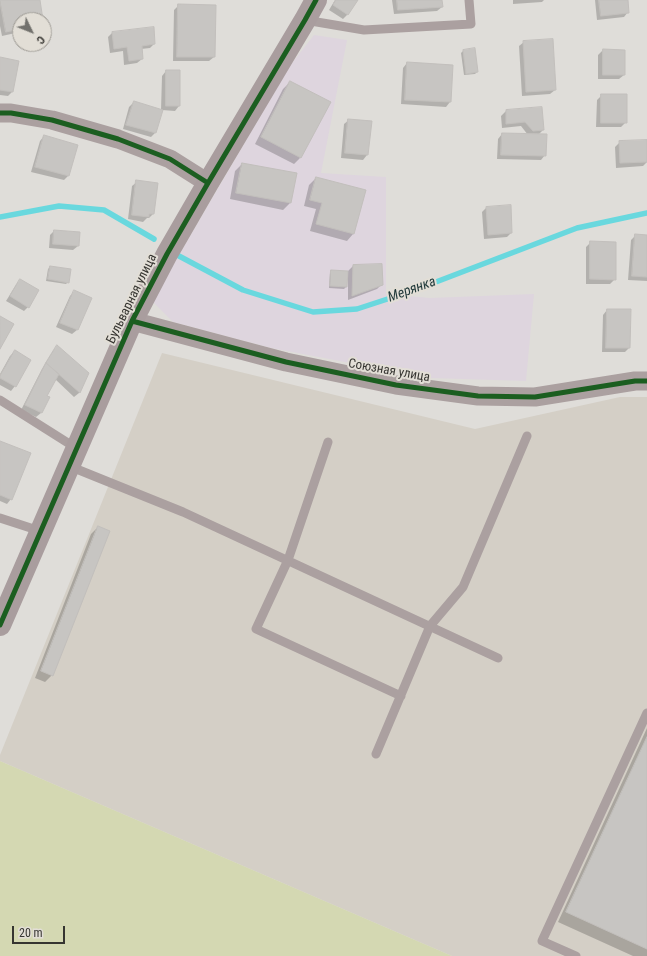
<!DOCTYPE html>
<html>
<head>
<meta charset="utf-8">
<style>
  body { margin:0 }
  #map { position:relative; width:647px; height:956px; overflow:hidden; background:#dfddd9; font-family:"Roboto Condensed",sans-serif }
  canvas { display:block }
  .north { position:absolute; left:12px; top:12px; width:40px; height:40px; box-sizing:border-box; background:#e2ded6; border:1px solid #9d9a94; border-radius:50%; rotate:133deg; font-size:11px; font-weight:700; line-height:16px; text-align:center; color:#363531 }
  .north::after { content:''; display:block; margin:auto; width:14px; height:18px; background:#71706c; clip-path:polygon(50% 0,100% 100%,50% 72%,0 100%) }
  .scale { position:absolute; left:12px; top:926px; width:53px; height:18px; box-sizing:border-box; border:2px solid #363531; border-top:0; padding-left:5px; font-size:12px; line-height:14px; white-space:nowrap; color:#363531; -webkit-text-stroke:3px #e2ded6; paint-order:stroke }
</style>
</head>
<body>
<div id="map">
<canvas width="647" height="956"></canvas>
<div class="north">С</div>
<div class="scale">20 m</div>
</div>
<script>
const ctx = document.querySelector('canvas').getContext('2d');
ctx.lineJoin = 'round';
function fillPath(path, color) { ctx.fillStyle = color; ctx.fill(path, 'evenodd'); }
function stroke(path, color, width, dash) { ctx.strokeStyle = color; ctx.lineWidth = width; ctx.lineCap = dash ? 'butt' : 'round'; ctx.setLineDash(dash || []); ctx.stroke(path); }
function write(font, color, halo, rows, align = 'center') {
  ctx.font = font + ' "Roboto Condensed",sans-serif'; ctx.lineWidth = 4; ctx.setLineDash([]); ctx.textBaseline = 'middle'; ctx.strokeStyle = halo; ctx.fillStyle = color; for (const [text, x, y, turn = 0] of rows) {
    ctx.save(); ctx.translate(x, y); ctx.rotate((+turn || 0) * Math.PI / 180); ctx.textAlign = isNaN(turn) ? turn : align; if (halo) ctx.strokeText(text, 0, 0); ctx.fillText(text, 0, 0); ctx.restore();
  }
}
const commercial = new Path2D(`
  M314 35 347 40 321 173 386 177V294L430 298 534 294 526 381 430 378 271 348 173 322 152 301 289 67Z`);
const built = new Path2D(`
  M162 353 475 429 620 397H647V956H452L0 761V755Z`);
const green = new Path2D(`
  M0 761 452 956H0Z`);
const shadow = new Path2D(`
  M1 0H39L42 20H20V32L2 36 0 26V1Z
  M335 0H357L347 15 343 19 329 10Z
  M392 0H441L442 7 437 11 394 14Z
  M513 0H544L542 2 513 4Z
  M595 0H627L628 12 624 17 597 20Z
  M179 5 214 57 209 61H173L174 10Z
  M112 33 154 44 150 48 141 49 142 59 137 63 124 65 123 51 110 53 108 37Z
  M524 42 555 90 550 94 522 96 519 46Z
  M474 49 477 72 475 74 464 75 461 53 463 51Z
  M603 50 624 75 619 79H598V55Z
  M0 58 12 92 8 96 0 95Z
  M407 63 452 65 450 102 446 107 401 104 403 68Z
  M166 71H179V106L175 111 162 110 155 133 151 137 123 129 129 107 134 102 161 110 162 76Z
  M290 82 300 158 294 164 255 144 283 89Z
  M602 95 626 122 621 127H596L597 100Z
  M506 111 543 130 538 135 545 155 541 160 497 159 498 139 502 134 528 135 521 126 502 128 501 116Z
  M349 120 371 121 367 155 363 160 341 158 344 124Z
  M44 136 68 176 64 180 31 172 40 141Z
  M647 141V162L643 166 616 168 615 147 620 142Z
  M242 164 290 203 283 210 230 199 235 171Z
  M316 178 353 234 347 241 310 231 316 209 304 206 309 185Z
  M137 182 153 214 149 218H147L143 222 128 219 132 186Z
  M486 208 511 233 507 237 484 239 482 212Z
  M54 231 78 246 73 250 49 248 50 235Z
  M636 235 647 236V281L628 280 631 240Z
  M591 242 615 279 610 284H586V247Z
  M353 266 382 284 377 289 348 300V271Z
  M50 267 68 282 66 284 46 281 48 269Z
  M332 271 346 272V287L344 289 329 288 330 273Z
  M20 280 28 307 24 311 6 301 16 285Z
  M74 292 91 299 77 330 72 334 56 327 70 296Z
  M607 310 629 348 625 352H602L603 315Z
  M57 346 87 374 79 393 74 397 55 379 46 397 48 398 41 413 36 417 21 410 42 369 53 351Z
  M15 351V386L11 391 0 385V374L10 356Z
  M0 442 11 499 7 504 0 501Z
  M98 527 52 675 45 682 35 678 91 534Z
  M647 728V956H633L558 922Z`);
const stream = new Path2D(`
  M0 217 59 206 104 210 154 239
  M179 256 243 290 313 312 357 309 415 290 577 228 647 213`);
const building = new Path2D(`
  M0 0H40L43 20H20V29L6 32Z
  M336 0H358L348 15 333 5Z
  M397 0H442L443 7 398 10Z
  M599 0H628L629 13 601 16Z
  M178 4 216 5 215 57H177Z
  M154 27 155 44 142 46 143 59 129 61 127 47 114 49 112 32Z
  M553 39 556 90 526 92 523 41Z
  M475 48 478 72 466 74 463 50Z
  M603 49 625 50V75H603Z
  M0 57 19 61 13 92 0 90Z
  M407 62 453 65 451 102 405 100Z
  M166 70H180V106H166Z
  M290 81 331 102 301 158 261 137Z
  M601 94H627V123H601Z
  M134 101 163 110 156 133 126 125Z
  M542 107 544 130 533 131 525 122 506 124V110Z
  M348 119 372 121 368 155 345 153Z
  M502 133 547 134 546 156 501 155Z
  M44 135 78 145 69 176 35 167Z
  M647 140V162L620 163 619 141Z
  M242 163 297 173 291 203 236 193Z
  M316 177 366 190 354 234 316 224 322 203 310 200Z
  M136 180 158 183 154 214H149V217L132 215Z
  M511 205 512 233 488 235 486 207Z
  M54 230 80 232 79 246 53 244Z
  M635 234 647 235V277L632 276Z
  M590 241 616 242V280L590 279Z
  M382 264 383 285 352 296 353 265Z
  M50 266 71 269 69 283 48 279Z
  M331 270 348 271 347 287 330 286Z
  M20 279 39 290 29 308 10 296Z
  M74 290 92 298 78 330 60 323Z
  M607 309H631L630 348H606Z
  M0 316 14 324 0 349Z
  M57 345 89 373 80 393 46 363Z
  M15 350 31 360 16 387 0 378V376Z
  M46 363 59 374 47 396 50 397 42 413 25 405Z
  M0 441 31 453 12 500 0 495Z
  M98 526 110 531 53 676 41 671Z
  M647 737V949L566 912Z`);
const lane = new Path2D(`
  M305 20 364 30 471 24 469 0
  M0 400 76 448
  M328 442 288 560 256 629 401 696
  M69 466 183 512 498 658
  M0 518 40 531
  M376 754 430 626 463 587 527 436
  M576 956 542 941 647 713`);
const street = new Path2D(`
  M0 113H11L52 120 118 139 170 159 208 183
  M132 321 286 362 396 385 478 396 535 397 635 381H647`);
const secondary = new Path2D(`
  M0 625 132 321 167 254 208 183 305 20 316 0`);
const cycleway = new Path2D(`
  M0 113H11L52 120 118 139 170 159 208 183
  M132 321 286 362 396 385 478 396 535 397 635 381H647
  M0 625 132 321 167 254 208 183 305 20 316 0`);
const streetNames = [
  ["Бульварная улица",132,299,-64],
  ["Союзная улица",389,371,10]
];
const waterNames = [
  ["Мерянка",412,290,-20]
];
fillPath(commercial, '#ded5de');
fillPath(built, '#d4cfc6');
fillPath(green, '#d4d8b2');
fillPath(shadow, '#0003');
stroke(stream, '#69d8de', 5.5);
fillPath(building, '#c7c5c2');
stroke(building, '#c2bfbc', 1);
stroke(lane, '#aba0a0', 9);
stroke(street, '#aba0a0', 19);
stroke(secondary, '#a99d9e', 22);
stroke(cycleway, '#1b5e20', 5);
write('13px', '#363531', '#e2ded6', streetNames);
write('italic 14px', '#1d3637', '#e2ded6', waterNames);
</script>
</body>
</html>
